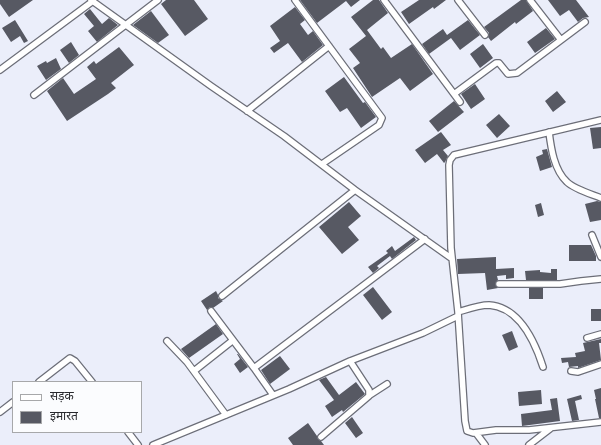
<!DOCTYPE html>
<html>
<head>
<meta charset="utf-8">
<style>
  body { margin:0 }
  #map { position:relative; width:601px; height:445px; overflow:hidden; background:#ebeefa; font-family:Karla,"Noto Sans Devanagari",sans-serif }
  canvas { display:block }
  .legend { position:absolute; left:12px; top:381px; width:130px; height:52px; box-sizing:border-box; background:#fbfcfe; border:1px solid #a7a8aa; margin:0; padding:5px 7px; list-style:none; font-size:12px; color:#28292d }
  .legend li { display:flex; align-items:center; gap:8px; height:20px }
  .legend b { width:20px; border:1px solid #a7a8aa }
</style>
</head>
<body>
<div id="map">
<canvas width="601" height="445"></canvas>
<ul class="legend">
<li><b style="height:5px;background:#fff"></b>सड़क</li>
<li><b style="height:11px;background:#575963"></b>इमारत</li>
</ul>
</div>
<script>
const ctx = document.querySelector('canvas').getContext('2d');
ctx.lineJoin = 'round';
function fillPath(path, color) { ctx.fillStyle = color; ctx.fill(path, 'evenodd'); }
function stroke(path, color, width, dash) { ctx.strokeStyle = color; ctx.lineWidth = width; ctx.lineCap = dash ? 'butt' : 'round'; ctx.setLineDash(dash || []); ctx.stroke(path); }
const building = new Path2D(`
  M0 0H33L9 17 0 4Z
  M166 0H194L208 19 185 36 161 4Z
  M300 0H360L351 7 346 1 317 23Z
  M373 0H379L388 13 367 30 381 49 383 47 391 58 412 44 433 74 410 91 400 78 372 97 353 68 360 63 349 49 366 36 351 17Z
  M419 0H446L434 9 433 7 409 24 401 12Z
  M521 0H526L533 11 516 24 515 22 491 41 488 37 489 33 484 27Z
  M548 0H576L589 17 583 18 578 22 569 10 560 16Z
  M295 7 305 20 300 24 308 35 313 31 323 45 302 62 288 43 274 53 270 48 280 41 270 26Z
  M90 9 102 24 109 18 118 25 97 42 88 31 94 26 84 14Z
  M151 11 169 35 158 43 133 25Z
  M15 20 28 41 24 43 20 36 11 42 2 28Z
  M468 20 480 35 460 50 451 38 429 54 422 44 443 29 447 35Z
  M546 28 555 39 535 53 527 42Z
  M71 42 79 55 69 63 60 50Z
  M483 44 493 58 480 68 470 54Z
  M119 47 134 65 111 83 116 88 108 94 67 121 47 91 63 78 74 94 96 79 87 67 94 61 96 64Z
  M56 58 61 69 46 80 37 66 46 61 47 63Z
  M344 77 363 103 365 102 376 117 361 128 347 108 340 112 325 91Z
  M475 84 485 99 471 109 461 94Z
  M557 91 566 102 553 112 545 101Z
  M454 101 464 112 438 132 429 121Z
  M499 114 510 126 497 138 486 125Z
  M601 127V148L593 149 590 128Z
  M441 132 451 145 443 150 448 156 445 162 444 163 437 154 425 163 415 150Z
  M547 149 552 167 540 171 536 157 543 154 542 150Z
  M597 201 601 202V220L590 222 585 204Z
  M349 202 361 216 348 227 359 240 342 254 319 227Z
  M541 203 544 215 538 217 535 205Z
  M414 237 416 240 392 259 390 256 377 266 379 268 373 273 368 267 388 253 386 251 392 246 395 251Z
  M569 245H591L596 256V261H569Z
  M496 257V269L514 268V278L506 279V275L497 276 498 280 495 284 498 288 487 290 485 273 458 274 457 259Z
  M551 269H557V280H526L525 271 540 270V272L551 273Z
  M373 287 392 312 382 320 363 295Z
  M529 288H543V299H529Z
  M216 291 218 295V298L223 301 213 308 210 307 207 310 201 301Z
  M591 309H601V321H591Z
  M216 324 223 334 189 358 181 349Z
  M512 331 518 347 509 351 502 335Z
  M601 339V343H599L601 360 578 368V366L569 367 568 362 562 363 561 358 576 357 575 353 585 351 583 343Z
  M237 354H238L248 367 240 373 234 364 240 359Z
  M280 356 290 369 270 384 261 370Z
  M326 377 339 395 356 382 365 394 343 412 342 410 332 417 325 406 334 400 319 380Z
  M601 388V418H599L595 399H596L594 390Z
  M541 390 542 404 519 406 518 392Z
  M581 395 582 399 575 401 579 420 572 421 567 399Z
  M557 398 560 421 522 426 521 414 552 410 550 399Z
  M352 417 363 433 356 438 345 423Z
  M308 423 317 436 318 439 321 441 324 445H293L288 438Z`);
const minor = new Path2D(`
  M91 0 211 86 284 136 355 190 451 258
  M295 0 382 118 379 125 322 164
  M384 0 460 102
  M458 0 485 35
  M530 0 561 40
  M0 70 93 1
  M454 94 496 63H499L508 74 517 73 585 22
  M34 95 158 0
  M247 111 329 46
  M601 120 454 155 450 160 449 165 451 248 458 312 465 421 467 431 473 433 496 430H529L601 422
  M549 132C551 148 554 170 567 182 574 189 591 194 601 198
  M592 235 601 257
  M499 284H560L581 281 601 279
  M222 296 355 190
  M211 311 254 368 273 395
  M458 312C468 309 479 305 489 305 519 307 535 342 543 367
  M587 338 601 334
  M167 341 187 362 226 415
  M254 368 425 239
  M194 371 232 341
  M571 371 578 372 601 364
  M39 382 70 358 75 361 92 382
  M370 395 387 384
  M0 412 13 402
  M128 432 138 445
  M476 433 485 445
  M321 437 369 396V390L350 361
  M153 445 289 389 350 361 423 333 458 316
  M529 445 551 428`);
fillPath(building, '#575963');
stroke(minor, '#6c6e78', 8);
stroke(minor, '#fff', 5.5);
</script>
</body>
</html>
